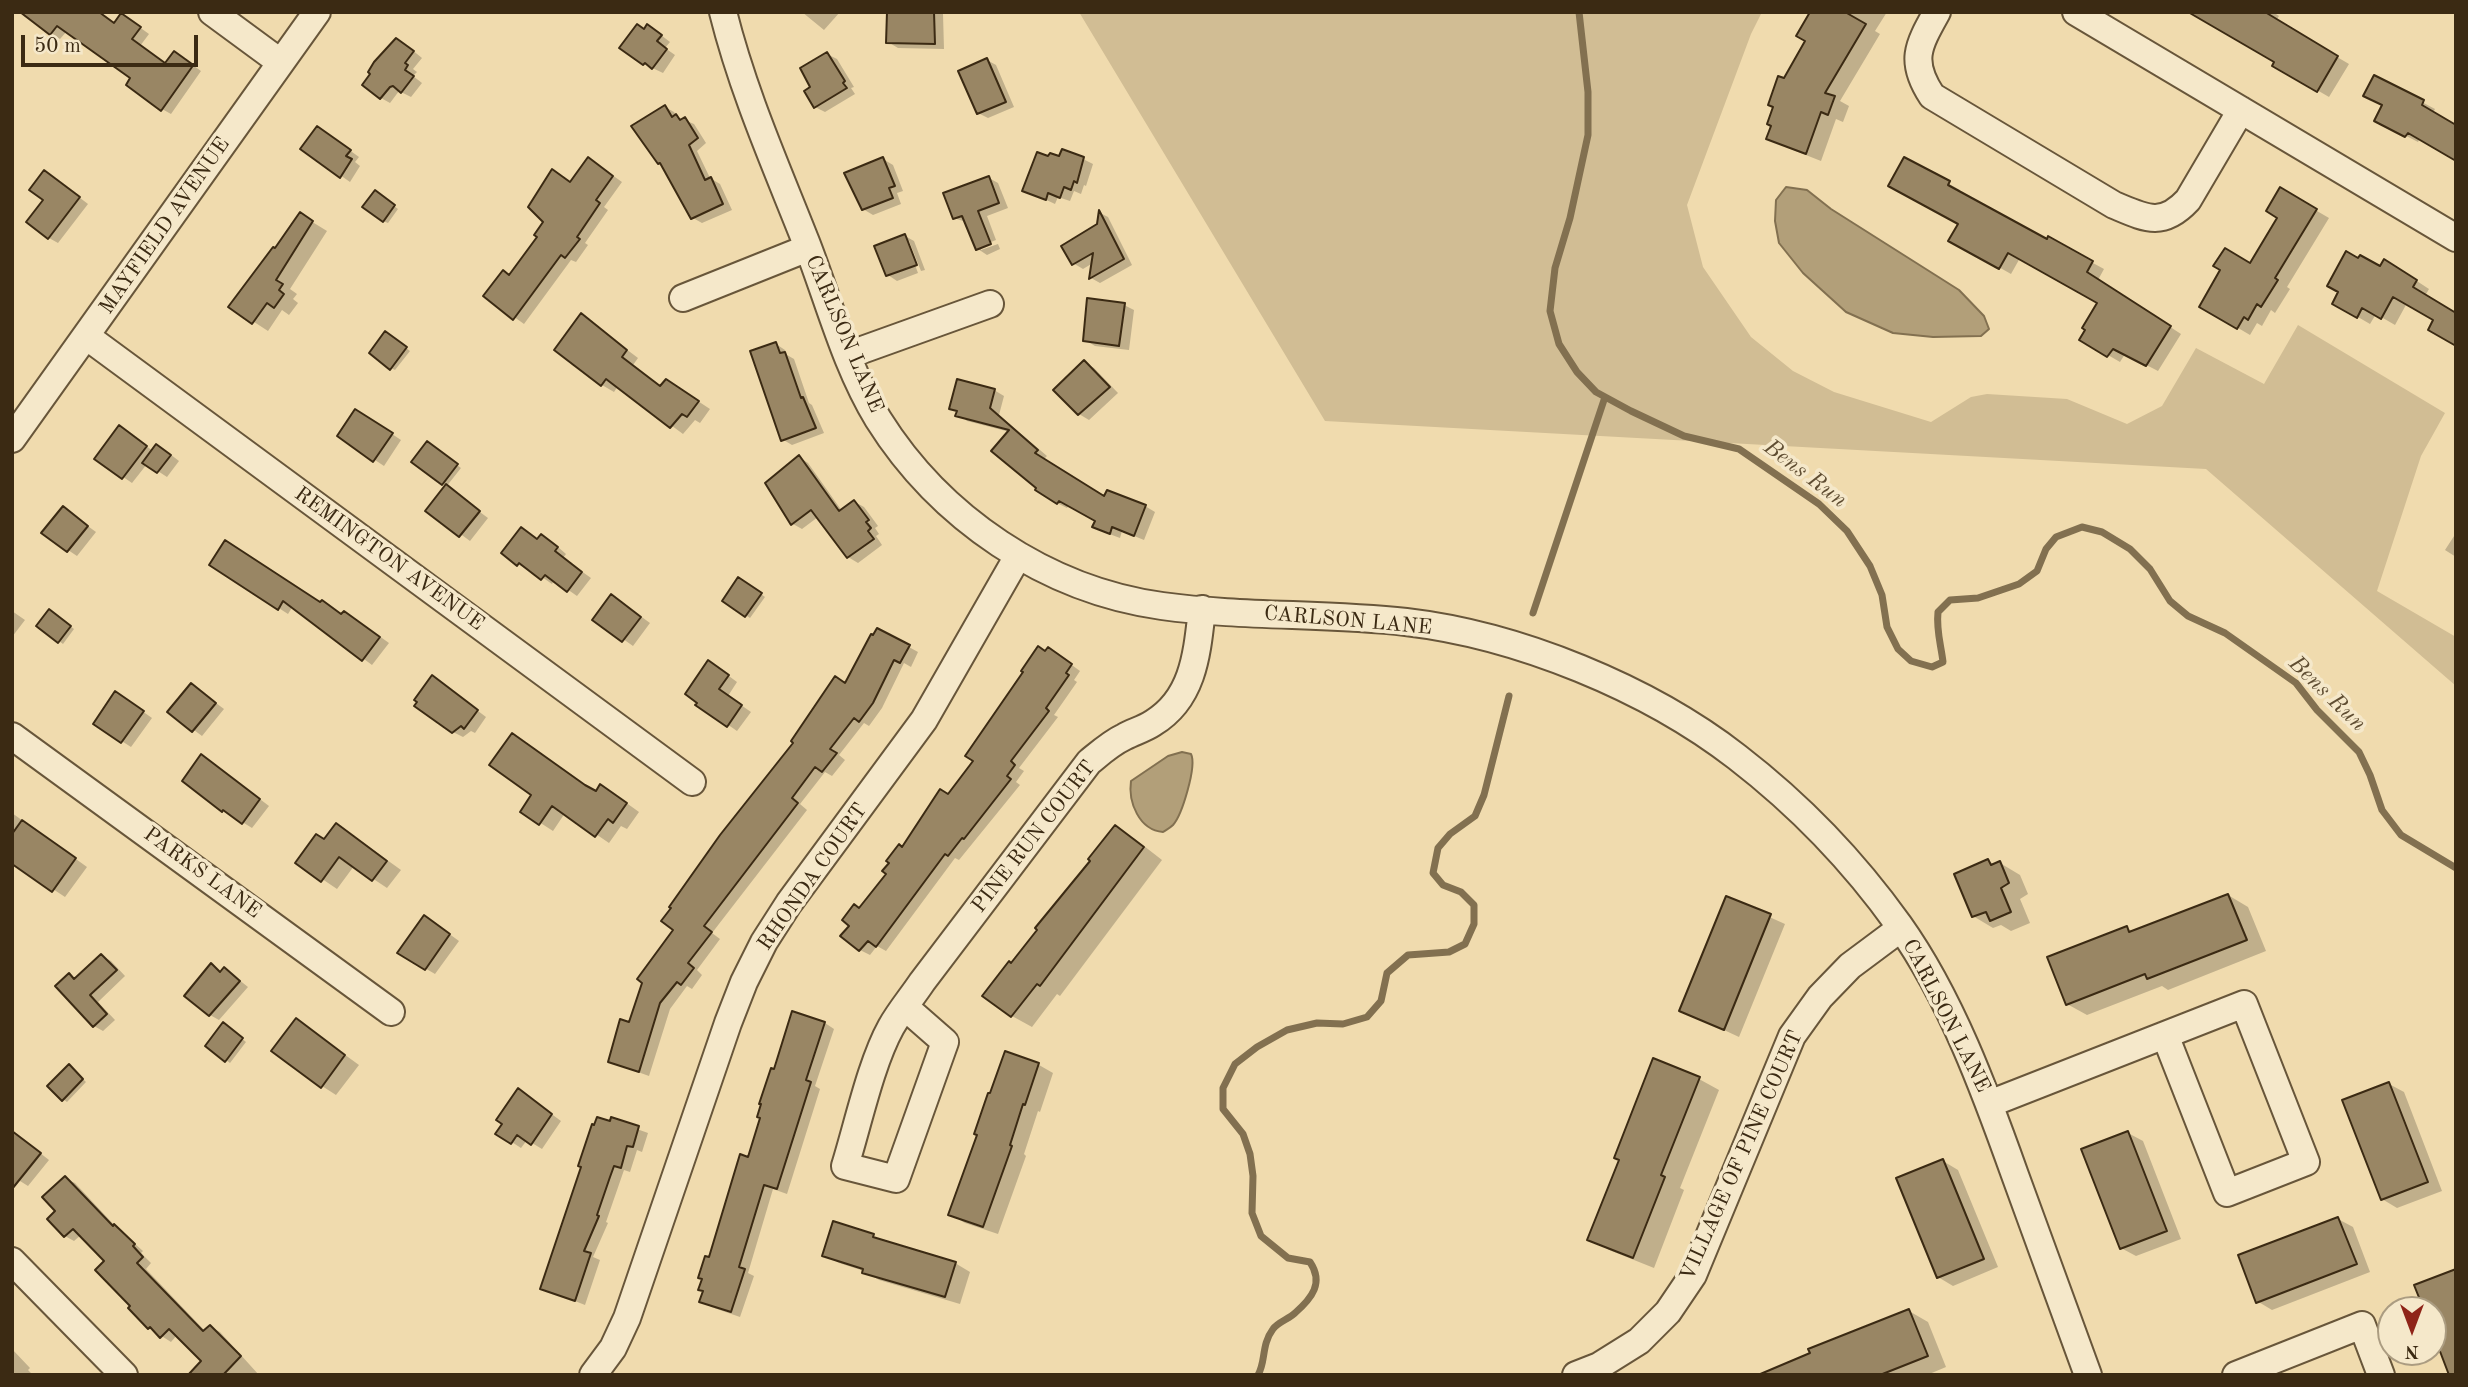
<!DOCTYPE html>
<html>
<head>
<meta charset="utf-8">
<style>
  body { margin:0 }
  #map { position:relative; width:2468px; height:1387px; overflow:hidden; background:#f0dbae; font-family:"Old Standard TT",serif }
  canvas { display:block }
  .frame { position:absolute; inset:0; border:14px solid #3b2a13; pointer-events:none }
  .north { position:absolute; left:2377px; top:1296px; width:70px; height:70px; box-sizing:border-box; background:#f5e8ca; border:2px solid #ab9c81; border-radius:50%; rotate:180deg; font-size:19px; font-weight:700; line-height:28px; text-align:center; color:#3b2a13 }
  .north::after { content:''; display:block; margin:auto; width:24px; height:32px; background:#8f2418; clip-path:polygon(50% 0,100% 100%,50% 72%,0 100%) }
  .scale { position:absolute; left:21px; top:35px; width:177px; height:32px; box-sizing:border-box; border:4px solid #3b2a13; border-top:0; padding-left:9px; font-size:21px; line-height:24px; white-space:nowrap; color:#3b2a13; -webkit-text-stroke:5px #f5e8ca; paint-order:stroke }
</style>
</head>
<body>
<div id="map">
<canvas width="2468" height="1387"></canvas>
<div class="frame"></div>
<div class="north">N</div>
<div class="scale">50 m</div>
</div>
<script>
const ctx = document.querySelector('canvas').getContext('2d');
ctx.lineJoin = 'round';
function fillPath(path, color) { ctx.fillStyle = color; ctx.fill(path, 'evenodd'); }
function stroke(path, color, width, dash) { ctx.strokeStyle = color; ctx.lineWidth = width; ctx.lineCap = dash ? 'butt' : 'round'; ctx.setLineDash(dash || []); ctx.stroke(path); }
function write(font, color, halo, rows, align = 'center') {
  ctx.font = font + ' "Old Standard TT",serif'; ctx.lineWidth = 7; ctx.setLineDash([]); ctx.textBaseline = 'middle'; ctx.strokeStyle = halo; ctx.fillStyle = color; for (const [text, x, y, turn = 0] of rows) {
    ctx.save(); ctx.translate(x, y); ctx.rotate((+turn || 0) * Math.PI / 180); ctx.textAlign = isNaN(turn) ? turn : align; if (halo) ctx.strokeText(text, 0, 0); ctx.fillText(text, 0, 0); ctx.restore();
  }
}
const green = new Path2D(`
  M1079 12H1762L1751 34 1687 205 1703 267 1751 337 1793 371 1834 392 1931 422 1971 397 1987 394 2067 399 2127 424 2162 406 2196 348 2264 384 2298 325 2445 413 2421 456 2377 591 2456 637V686L2206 469 1325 421Z`);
const water = new Path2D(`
  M1786 187 1807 190 1831 209 1959 290 1984 316 1989 329 1981 336 1933 337 1893 333 1846 312 1803 273 1779 243 1775 221 1776 200Z
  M1182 752 1191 754C1197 766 1182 815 1173 825 1170 828 1166 830 1163 832 1139 830 1128 802 1131 781L1168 756Z`);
const shadow = new Path2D(`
  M802 12H840L824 30Z
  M888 12 943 14 944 49 898 48 888 42Z
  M1812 12H1887L1875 31 1880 34 1840 101 1849 106 1843 122 1836 119 1821 161 1783 146 1768 138 1785 80 1807 41Z
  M2201 12H2273L2279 16 2276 21 2349 64 2329 97 2274 65 2277 61Z
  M131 21 149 34 140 46 166 64 184 59 201 71 171 114 162 109 133 78 67 31 60 39 35 22 115 24Z
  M645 30 657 32 670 42 665 48 675 55 663 73 644 64Z
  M406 45 422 58 413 69 417 72 413 76 422 83 411 97 399 91 390 103 381 98 373 74Z
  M827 54 837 59 854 87 851 88 855 94 825 112 815 107 812 88Z
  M987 60 996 65 1014 107 988 118 978 113Z
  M2375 77 2435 109 2418 142 2389 127Z
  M665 107 674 112 677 117 694 124 706 143 697 151 710 178 720 184 732 210 702 223 693 218 663 165 659 163Z
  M327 134 359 157 355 162 360 166 350 182 303 149Z
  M883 159 893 165 903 191 897 193 901 204 873 215 863 209Z
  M1083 159 1093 164 1086 186 1084 185 1081 194 1074 191 1070 201 1058 197 1055 204 1025 190Z
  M1905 159 1960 190 1958 193 2047 242 2049 239 2104 269 2098 280 2181 334 2158 371 2125 354 2120 362 2082 340 2099 302 2020 258 2011 274 1951 240 1960 223Z
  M598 165 622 182 604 207 608 210 585 243 588 245 576 262 571 260 524 324 485 296 510 276 539 236 546 222 571 183Z
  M54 178 88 204 58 243 49 238Z
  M989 178 998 183 1008 208 987 216 996 240 981 246V250L998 244 1000 249 987 255 978 249 966 222 954 218Z
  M2281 190 2329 218 2287 287 2290 289 2275 313 2271 310 2262 326 2257 323 2250 335 2201 306 2250 265 2279 217Z
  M379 195 398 209 388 223 383 221Z
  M1100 213 1108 217 1132 265 1100 283 1091 278 1093 263 1083 269 1073 263 1098 225Z
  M301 215 327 231 290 289 297 294 293 299 298 303 289 315 282 310 268 331 231 307 276 251Z
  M905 236 914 241 925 270 921 271 909 241H906L918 273 897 281 888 275Z
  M2380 268H2397L2429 289 2425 296 2436 319 2407 303 2395 325 2376 314 2370 324 2334 303Z
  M1124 305 1134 310 1129 350 1095 346 1085 340Z
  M581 315 638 358 633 365 661 387 678 388 710 409 700 423 695 420 683 434 618 386 614 392 602 385Z
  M389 336 410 351 395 370 391 368Z
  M776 344 785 350 787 355 794 359 809 403 812 405 824 433 792 445 782 439Z
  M1084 362 1094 368 1118 393 1089 420 1079 414 1056 390Z
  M994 390 1004 396 999 415 1047 456 1043 460 1105 498 1145 506 1155 512 1144 540 1122 531 1120 538 1104 532 1095 526 1097 521 1069 505 1067 508 1057 503 1010 432 967 421 951 408Z
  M365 416 401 440 384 466 339 436Z
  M120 427 153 451H166L179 461 167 477 147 464 132 483 97 459Z
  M431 446 461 468 446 487 488 518 470 541 428 510 447 486 443 484Z
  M799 457 808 463 842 511 855 502 864 507 878 526 875 528 879 534 876 536 882 545 858 563 848 557 818 517 802 529 793 524Z
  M63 508 96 532 77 556 68 550Z
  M2456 533V557L2445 550Z
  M538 540 551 541 566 554 563 558 591 578 577 596 554 580 552 584 529 568 528 570 518 564 503 553Z
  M212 565 354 618 389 643 372 665 293 606 288 614Z
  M743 581 765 597 750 618 724 600Z
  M621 602 650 623 633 646 595 619Z
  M12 611 25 620 12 637Z
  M54 614 74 629 63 644 59 641Z
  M878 630 918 652 911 667 904 663 882 708 869 726 864 723 839 755 845 760 832 776 825 772 800 804 807 810 712 933 720 939 697 970 702 975 692 989 687 986 670 1009 649 1076 610 1062 630 1024 846 684Z
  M1046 653 1058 655 1080 671 1074 680 1077 682 1054 715 1058 717 1019 768 1024 771 1016 782 1020 785 959 860 955 858 886 951 877 946 870 955 860 950 843 936 903 849 949 796 975 761Z
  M718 668 737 682 728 696 751 712 737 731 698 704Z
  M433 677 486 717 475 733 471 731 463 737 453 732Z
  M192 685 224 709 202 736 170 712Z
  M125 699 152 718 131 747 95 724Z
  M211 762 269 806 252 828 223 810Z
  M596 793 614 794 639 812 627 829 621 826 609 843 565 813 553 831 522 811Z
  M12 813 87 867 65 897 12 862Z
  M1115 827 1135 839 1162 860 1060 996 1057 994 1032 1027 1012 1016V965L1093 860Z
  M351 834 401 870 387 888 354 866 337 889 297 862 325 841Z
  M1988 861 1996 865 2000 863 2020 875 2028 894 2020 899 2030 923 2011 931 2001 925 1993 928 1973 916Z
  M2228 895 2248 907 2266 951 2168 990 2162 986 2087 1015 2067 1004 2127 928 2134 932Z
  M1727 898 1785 924 1739 1037 1681 1010Z
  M434 923 459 941 435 974 399 953Z
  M102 956 111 961 125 976 98 1002 115 1020 103 1031 94 1026 69 976 76 979Z
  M211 966 222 972 224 970 233 975 248 987 219 1020 210 1015Z
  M297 1020 359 1065 336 1095 322 1086Z
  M825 1023 834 1029 815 1086 820 1089 787 1194 773 1189 748 1273 754 1276 740 1317 711 1307 701 1301 710 1259 749 1159 775 1071Z
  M228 1027 246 1042 230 1063 226 1060Z
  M1006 1054 1039 1065 1053 1073 1040 1112 1038 1111 1024 1154 1026 1156 998 1234 965 1223 950 1214Z
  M73 1069 86 1082 67 1102 63 1099Z
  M1699 1079 1719 1090 1680 1188 1684 1190 1654 1268 1609 1250 1590 1239 1621 1160Z
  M2389 1084 2404 1092 2442 1191 2397 1208 2382 1199Z
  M527 1096 561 1121 542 1149 527 1140 521 1148 498 1133Z
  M612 1120 648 1133 642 1152 637 1150 630 1172 624 1170 606 1222 608 1223 593 1257 600 1260 585 1305 542 1288Z
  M12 1131 49 1160 28 1186 12 1176Z
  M2128 1133 2143 1141 2181 1239 2136 1256 2121 1248Z
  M1943 1161 1958 1170 1998 1267 1953 1286 1938 1277Z
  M65 1178 75 1183 117 1228 143 1251 141 1253 151 1263 146 1269 206 1332 211 1327 220 1332 259 1375H199L203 1361 177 1335 171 1342 149 1328 133 1306 107 1261 81 1235 74 1241 65 1236 58 1211Z
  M2338 1219 2353 1227 2370 1272 2272 1310 2257 1301Z
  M873 1236 884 1242 955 1263 970 1272 960 1304 879 1280 864 1271 839 1263 824 1255Z
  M1909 1311 1928 1322 1946 1367 1927 1375H1761Z
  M12 1349 30 1368 28 1370 33 1375H12Z`);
const stream = new Path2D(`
  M1579 12 1588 92V135L1570 218 1555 268 1550 311 1559 344 1577 372 1596 392 1631 411 1684 436 1739 449 1819 504 1847 531 1870 566 1882 595 1887 627 1898 649 1911 661 1932 667 1943 662C1941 645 1936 630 1938 612L1950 600 1978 598 2019 584 2037 571 2046 549 2056 537 2082 527 2102 532 2130 549 2150 569 2170 601 2188 616 2225 633 2296 683 2317 710 2359 752 2370 775 2382 810 2401 835 2456 868
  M1533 613 1605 397
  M1258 1375C1266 1362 1261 1345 1273 1329 1278 1322 1289 1319 1295 1313 1312 1298 1324 1283 1310 1262L1288 1258 1261 1236 1252 1213 1253 1176 1250 1154 1243 1134 1223 1109V1088L1235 1064 1257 1047 1287 1030 1317 1023 1343 1024 1367 1017 1381 1001 1387 973 1408 955 1449 952 1465 944 1474 924V905L1461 892 1443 885 1433 873 1438 848 1450 834 1475 816 1484 795 1509 696`);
const building = new Path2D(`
  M20 12H99L114 23 121 13 141 27 132 39 165 63 174 51 192 64V67L161 111 126 85 130 78 57 26 50 35Z
  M887 12H934L935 44 886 43Z
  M1810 12H1845L1866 24 1825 93 1835 96 1828 115 1821 112 1806 154 1766 139 1771 126 1767 124 1773 107 1768 105 1778 76 1784 78 1805 41 1796 36Z
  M2188 12H2265L2338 56 2317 92 2272 66 2274 62Z
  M637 24 644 29 647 24 662 35 657 41 667 49 652 69 645 63 643 65 619 48Z
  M396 38 414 51 405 63 408 65 405 70 414 76 401 93 393 86 390 87 380 99 362 85 370 74 368 72 374 62Z
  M827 52 845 81 843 83 847 88 814 108 804 91 810 87 800 68Z
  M987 58 1006 102 977 114 958 71Z
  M2374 75 2424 100 2422 105 2456 125V161L2408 133 2405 137 2374 121 2382 105 2363 96Z
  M665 105 672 117 676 114 680 120 685 117 698 138 689 145 705 180 711 177 723 204 691 219 660 163 658 164 631 126Z
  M317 126 351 150 346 156 352 159 340 178 300 149Z
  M1062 149 1084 157 1077 183 1074 181 1071 190 1064 187 1060 198 1048 193 1046 200 1022 191 1037 152 1048 156 1050 153 1059 156Z
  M588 157 613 176 596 200 600 203 577 237 580 239 565 258 561 255 513 320 483 296 503 270 509 275 537 237 534 235 543 222 528 207 552 169 570 182Z
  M883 157 895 186 889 188 893 198 862 210 844 173Z
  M1904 157 1950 181 1948 185 2047 239 2048 236 2093 261 2087 272 2171 326 2146 366 2113 349 2107 357 2079 340 2085 330 2082 328 2097 303 2008 253 1999 269 1948 241 1958 224 1888 186Z
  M44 170 80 197 48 239 26 222 43 200 29 190Z
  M989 176 999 203 978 211 991 244 976 250 962 216 953 219 943 193Z
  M2280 187 2317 209 2275 278 2278 280 2261 307 2257 304 2248 320 2244 317 2237 329 2199 307 2220 270 2213 266 2225 248 2250 263 2277 218 2266 211Z
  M375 190 395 205 383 222 362 207Z
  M1099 210 1124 259 1089 279 1093 253 1072 265 1061 246 1097 224Z
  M300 212 313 221 276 280 283 284 279 290 284 294 274 308 267 303 252 324 228 307 273 247 275 248Z
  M905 234 917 265 886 276 874 246Z
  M2346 251 2358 258 2360 255 2380 266 2384 259 2417 280 2413 287 2456 313V346L2428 330 2433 320 2393 297 2381 319 2362 308 2357 318 2332 304 2338 292 2327 286Z
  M1087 298 1125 303 1119 346 1083 341Z
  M581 313 627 350 622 357 660 386 666 379 699 401 687 417 682 414 670 428 606 379 601 386 554 350Z
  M385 331 407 347 390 370 369 353Z
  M776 342 780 353 785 352 801 398 803 397 816 428 781 441 750 351Z
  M1084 360 1110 387 1078 415 1053 390Z
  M957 379 995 389 990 408 1038 450 1035 453 1104 496 1107 490 1146 505 1134 536 1112 527 1110 534 1092 527 1095 521 1059 501 1057 504 1035 490 1036 488 991 451 1009 430 955 416 957 411 949 409Z
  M355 409 393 433 373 462 337 436Z
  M119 425 147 446 122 479 94 459Z
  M427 441 458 464 442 485 411 462Z
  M156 444 171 455 157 473 142 463Z
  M799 455 839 511 854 500 869 520 866 522 871 528 868 531 874 539 847 558 811 510 791 525 765 483Z
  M446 484 480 511 459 537 425 511Z
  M63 506 88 526 67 552 41 533Z
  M521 527 537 539 541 534 558 547 555 551 582 572 567 592 545 575 541 580 519 563 517 566 501 553Z
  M225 540 320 602 322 600 341 614 344 611 380 637 362 661 283 601 278 610 209 565Z
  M738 577 762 593 745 617 722 601Z
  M611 594 641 617 622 642 592 620Z
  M49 609 71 626 58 643 36 626Z
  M877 628 910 645 900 663 894 660 873 703 859 722 854 718 830 749 837 753 822 772 815 767 792 798 798 803 704 926 712 932 688 963 694 968 681 985 677 982 660 1003 639 1072 608 1062 620 1019 629 1022 642 983 637 979 673 930 661 921 671 908 669 907 720 835 793 743 791 741 835 676 845 683 871 634 873 635Z
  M1038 646 1045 651 1048 647 1072 664 1066 673 1069 675 1046 708 1049 711 1011 761 1015 765 1007 776 1011 779 964 839 962 838 948 856 945 854 876 947 868 941 859 951 840 936 849 926 842 920 854 904 859 908 886 874 882 871 889 863 886 861 899 844 902 847 940 789 948 794 973 761 965 756 1023 672 1021 671Z
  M708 660 729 675 719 689 742 705 727 727 695 705 697 703 685 694Z
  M432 675 478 710 464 729 461 726 452 733 414 706 417 702 414 700Z
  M191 683 216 703 192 732 167 712Z
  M115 691 144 711 121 743 93 724Z
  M512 733 585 785 596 791 600 784 627 803 613 823 608 819 595 837 552 806 539 825 520 812 531 795 489 765Z
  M201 754 260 799 242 824 223 810 222 812 182 781Z
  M22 820 76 858 52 892 12 864V834Z
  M336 823 387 861 372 881 339 857 321 882 295 863 316 834 324 839Z
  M1115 825 1144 847 1040 986 1037 984 1011 1017 982 996 1009 961 1011 963 1037 930 1035 928 1090 861 1088 859Z
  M1988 859 1991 865 2000 861 2009 883 2001 888 2011 912 1990 921 1986 912 1972 917 1954 874Z
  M2228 894 2247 940 2147 979 2145 974 2066 1005 2047 957 2127 926 2129 932Z
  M1726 896 1771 914 1724 1030 1679 1011Z
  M424 915 450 934 425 970 397 953Z
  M101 954 117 970 90 995 107 1014 93 1027 55 986 69 973 74 979Z
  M211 963 220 972 224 967 240 981 209 1016 184 996Z
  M792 1011 825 1022 806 1080 811 1082 777 1189 764 1185 739 1267 745 1269 731 1312 699 1302 703 1291 698 1290 702 1279 698 1278 705 1256 709 1257 740 1154 748 1157 760 1118 757 1117 761 1104H759L771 1068 774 1069Z
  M296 1018 345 1055 321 1088 271 1051Z
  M223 1022 243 1038 225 1062 205 1046Z
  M1005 1051 1039 1063 1025 1105 1023 1104 1010 1145 1012 1146 983 1227 948 1215 977 1135 974 1134 988 1093H990Z
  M1653 1058 1700 1077 1661 1175 1665 1177 1633 1258 1587 1240 1619 1160 1614 1158Z
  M69 1064 83 1079 62 1101 47 1086Z
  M2389 1082 2428 1182 2381 1200 2342 1100Z
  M518 1088 552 1114 531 1145 517 1135 511 1144 495 1134 502 1124 496 1120Z
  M597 1117 610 1121 611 1117 639 1126 633 1147 627 1146 621 1168 614 1166 610 1177 597 1215 599 1216 584 1251 591 1253 575 1301 540 1289 581 1167 578 1166 592 1124 594 1125Z
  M12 1131 41 1153 12 1189Z
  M2128 1131 2167 1231 2120 1249 2081 1149Z
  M1943 1159 1984 1259 1937 1278 1896 1178Z
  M65 1176 113 1226 114 1224 135 1244 133 1246 143 1257 137 1263 203 1331 210 1325 241 1356 223 1375H188L201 1361 169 1329 160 1338 150 1327 148 1329 128 1308 130 1306 95 1270 104 1261 73 1229 64 1237 47 1219 55 1211 42 1197Z
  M2338 1217 2357 1264 2256 1303 2238 1255Z
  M833 1221 874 1234 873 1237 956 1262 945 1297 862 1273 863 1269 822 1256Z
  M2456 1269V1375H2449L2433 1333V1310H2424L2414 1285Z
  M1909 1309 1928 1356 1880 1375H1758L1810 1353 1808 1349Z`);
const minor = new Path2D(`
  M212 12 280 62
  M723 12C743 92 776 166 806 242 829 301 845 365 878 419 940 518 1046 590 1162 606 1242 617 1325 613 1406 622 1518 635 1648 688 1737 757 1798 804 1854 862 1899 925 1951 998 1985 1091 2015 1175 2039 1242 2064 1308 2088 1375
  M1937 12C1918 46 1909 61 1932 96L2114 205C2145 218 2162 228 2188 200L2241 110
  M2076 12 2456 238
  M683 298 808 248
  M86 336 692 782
  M848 355 990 304
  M12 439 317 12
  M12 736 391 1012
  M905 1007 945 1042 896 1179 845 1166C858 1124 871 1063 891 1027 900 1011 912 997 922 982L1089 762C1100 753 1111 743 1124 737 1133 732 1144 729 1153 723 1194 698 1197 653 1202 609
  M1989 1104 2244 1004 2306 1162 2227 1193 2165 1035
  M12 1261 124 1375
  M593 1375 613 1348 627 1318 728 1023 744 982 764 942 789 903 924 720 1018 556
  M1576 1375 1599 1366 1639 1341 1668 1312 1693 1275 1792 1036 1820 997 1850 966 1901 928
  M2236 1375 2362 1325 2381 1375`);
const streetNames = [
  ["MAYFIELD AVENUE",165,226,-55],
  ["CARLSON LANE",844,334,67],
  ["REMINGTON AVENUE",389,559,36],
  ["CARLSON LANE",1348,621,5],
  ["PINE RUN COURT",1034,837,-52],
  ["PARKS LANE",202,873,36],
  ["RHONDA COURT",813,877,-55],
  ["CARLSON LANE",1946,1016,63],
  ["VILLAGE OF PINE COURT",1742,1156,-66]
];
const waterNames = [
  ["Bens Run",1805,474,37],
  ["Bens Run",2327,694,44]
];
fillPath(green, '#d1bd94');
fillPath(water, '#b29f79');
stroke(water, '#827050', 2);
fillPath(shadow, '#0003');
stroke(stream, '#827050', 7);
fillPath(building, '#998664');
stroke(building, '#3b2a13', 2);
stroke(minor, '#68563a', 30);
stroke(minor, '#f5e8ca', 26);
write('21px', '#3b2a13', '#f5e8ca', streetNames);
write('italic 23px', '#5f4d32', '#f5e8ca', waterNames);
</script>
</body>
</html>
